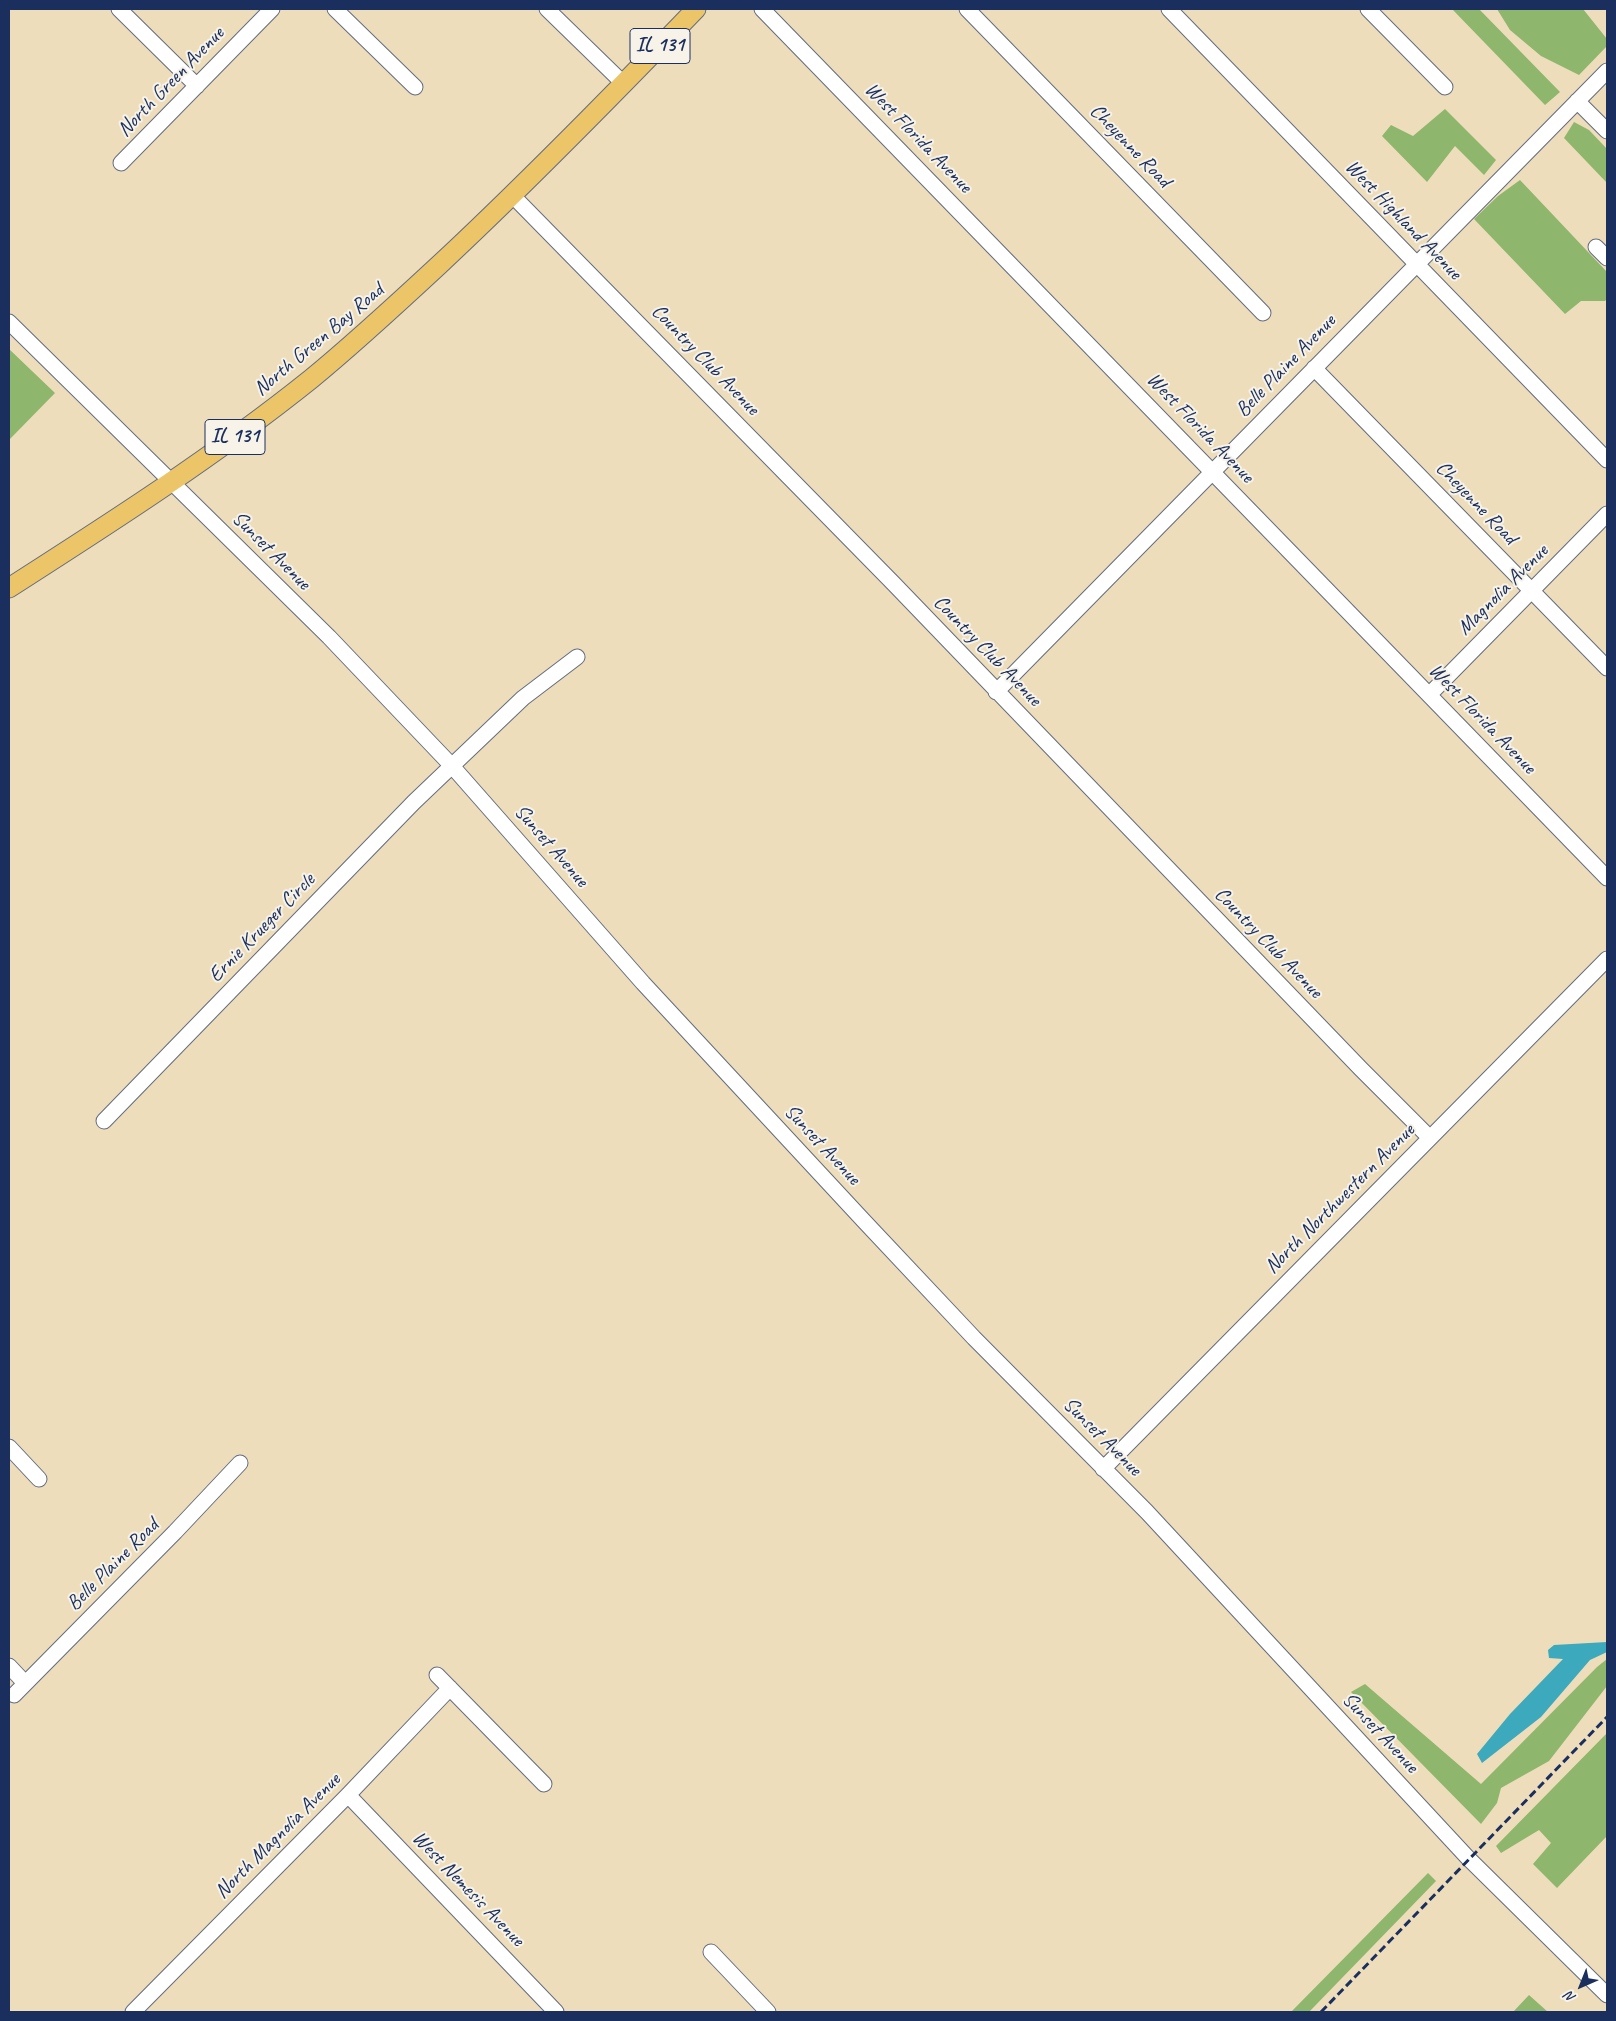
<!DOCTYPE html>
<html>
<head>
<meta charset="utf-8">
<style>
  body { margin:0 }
  #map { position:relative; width:1616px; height:2021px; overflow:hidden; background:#edddbb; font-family:Caveat,sans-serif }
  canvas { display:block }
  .frame { position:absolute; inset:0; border:10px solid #1b2f5e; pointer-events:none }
  .north { position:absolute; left:1556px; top:1961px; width:50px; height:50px; -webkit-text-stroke:4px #f7f3e8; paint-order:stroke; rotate:224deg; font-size:14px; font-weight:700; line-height:20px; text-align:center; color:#1b2f5e }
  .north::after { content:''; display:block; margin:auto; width:18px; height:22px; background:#1b2f5e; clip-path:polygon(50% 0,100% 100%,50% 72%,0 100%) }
</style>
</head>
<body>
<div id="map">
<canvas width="1616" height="2021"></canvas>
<div class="frame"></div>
<div class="north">N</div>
</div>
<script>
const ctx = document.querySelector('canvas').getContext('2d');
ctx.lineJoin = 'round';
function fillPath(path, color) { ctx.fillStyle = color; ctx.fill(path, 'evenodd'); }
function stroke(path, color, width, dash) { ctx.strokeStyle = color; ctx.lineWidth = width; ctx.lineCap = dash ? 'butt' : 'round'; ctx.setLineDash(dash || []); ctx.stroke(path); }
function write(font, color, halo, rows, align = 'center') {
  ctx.font = font + ' Caveat,sans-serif'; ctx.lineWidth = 4; ctx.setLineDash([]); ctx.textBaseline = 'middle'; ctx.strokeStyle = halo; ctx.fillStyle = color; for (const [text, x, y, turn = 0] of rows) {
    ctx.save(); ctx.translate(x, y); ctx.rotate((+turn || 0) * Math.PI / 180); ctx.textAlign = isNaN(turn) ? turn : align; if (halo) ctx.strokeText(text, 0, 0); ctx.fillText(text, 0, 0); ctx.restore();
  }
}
const forest = new Path2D(`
  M1452 9H1479L1560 92 1545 105Z
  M1497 9H1583L1607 39V46L1579 75 1541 56 1510 30Z
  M1445 109 1496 160 1484 175 1455 146 1427 182 1382 136 1391 125 1413 136Z
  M1574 122 1589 130 1607 149V183L1564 138Z
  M1520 180 1607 272V299L1605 301H1581L1565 314 1474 219 1498 196Z
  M9 349 55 393 9 440Z
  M1607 1659V1686L1549 1761 1501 1788 1497 1803 1481 1824 1351 1692 1365 1684 1481 1784 1597 1667Z
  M1607 1733V1836L1557 1888 1533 1864 1551 1843 1539 1830 1501 1853 1496 1846Z
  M1428 1873 1436 1881 1309 2012H1291Z
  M1529 1995 1548 2012H1513Z`);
const water = new Path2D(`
  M1607 1642V1652L1590 1660 1541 1717 1482 1763 1477 1754 1510 1714 1563 1659 1549 1658 1548 1650 1554 1645Z`);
const minor = new Path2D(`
  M119 9 197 86
  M335 9 415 87
  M547 9 624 84
  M762 9 1607 878
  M967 9 1263 313
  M1169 9 1607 460
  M1368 9 1445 87
  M1577 101 1607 131
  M121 163 272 9
  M512 195 894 584 1361 1069 1430 1138
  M1596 247 1607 258
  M9 322 329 637 452 766 643 983 863 1220 974 1338 1147 1512 1468 1858 1607 1995
  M1314 368 1607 668
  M996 692 1607 71
  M1429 695 1607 514
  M104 1121 414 802 523 698 577 657
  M9 1447 39 1479
  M1103 1469 1607 959
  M9 1666 25 1683
  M437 1675 544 1784
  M14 1695 175 1532 240 1463
  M348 1795 556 2012
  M711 1952 768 2012
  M133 2012 348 1795 450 1688`);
const major = new Path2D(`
  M9 588C112 522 215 456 311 379 355 343 397 304 439 265 528 182 612 96 696 9`);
const rail = new Path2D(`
  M1321 2012 1607 1717`);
const shields = [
  [660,46,60],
  [235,437,60]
];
const shieldNames = [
  ["IL 131",660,46],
  ["IL 131",235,437]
];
const streetNames = [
  ["North Green Avenue",171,82,-46],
  ["West Florida Avenue",918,138,46],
  ["Cheyenne Road",1130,146,46],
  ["West Highland Avenue",1403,220,46],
  ["North Green Bay Road",319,340,-40],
  ["Country Club Avenue",705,360,46],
  ["Belle Plaine Avenue",1286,366,-46],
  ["West Florida Avenue",1200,428,46],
  ["Cheyenne Road",1476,503,46],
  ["Sunset Avenue",271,551,45],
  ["Magnolia Avenue",1503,590,-45],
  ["Country Club Avenue",987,651,46],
  ["West Florida Avenue",1482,719,46],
  ["Sunset Avenue",551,846,49],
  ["Ernie Krueger Circle",262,928,-46],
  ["Country Club Avenue",1268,943,46],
  ["Sunset Avenue",822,1145,47],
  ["North Northwestern Avenue",1340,1199,-45],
  ["Sunset Avenue",1102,1437,45],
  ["Belle Plaine Road",113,1565,-45],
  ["Sunset Avenue",1380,1733,47],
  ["North Magnolia Avenue",278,1836,-45],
  ["West Nemesis Avenue",468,1889,46]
];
fillPath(forest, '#8eb66c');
fillPath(water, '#3ca9bc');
stroke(minor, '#646c7f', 17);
stroke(major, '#646c7f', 21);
stroke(minor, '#fff', 15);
stroke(major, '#ecc569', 19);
stroke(rail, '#1b2f5e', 3, [8, 4]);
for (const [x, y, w] of shields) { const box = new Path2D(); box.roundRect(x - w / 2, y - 17.5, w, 35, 4); ctx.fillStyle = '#f7f3e8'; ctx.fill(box); stroke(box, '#1b2f5e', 1); }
write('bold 20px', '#1b2f5e', null, shieldNames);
write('21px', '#1b2f5e', '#f7f3e8', streetNames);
</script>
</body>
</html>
